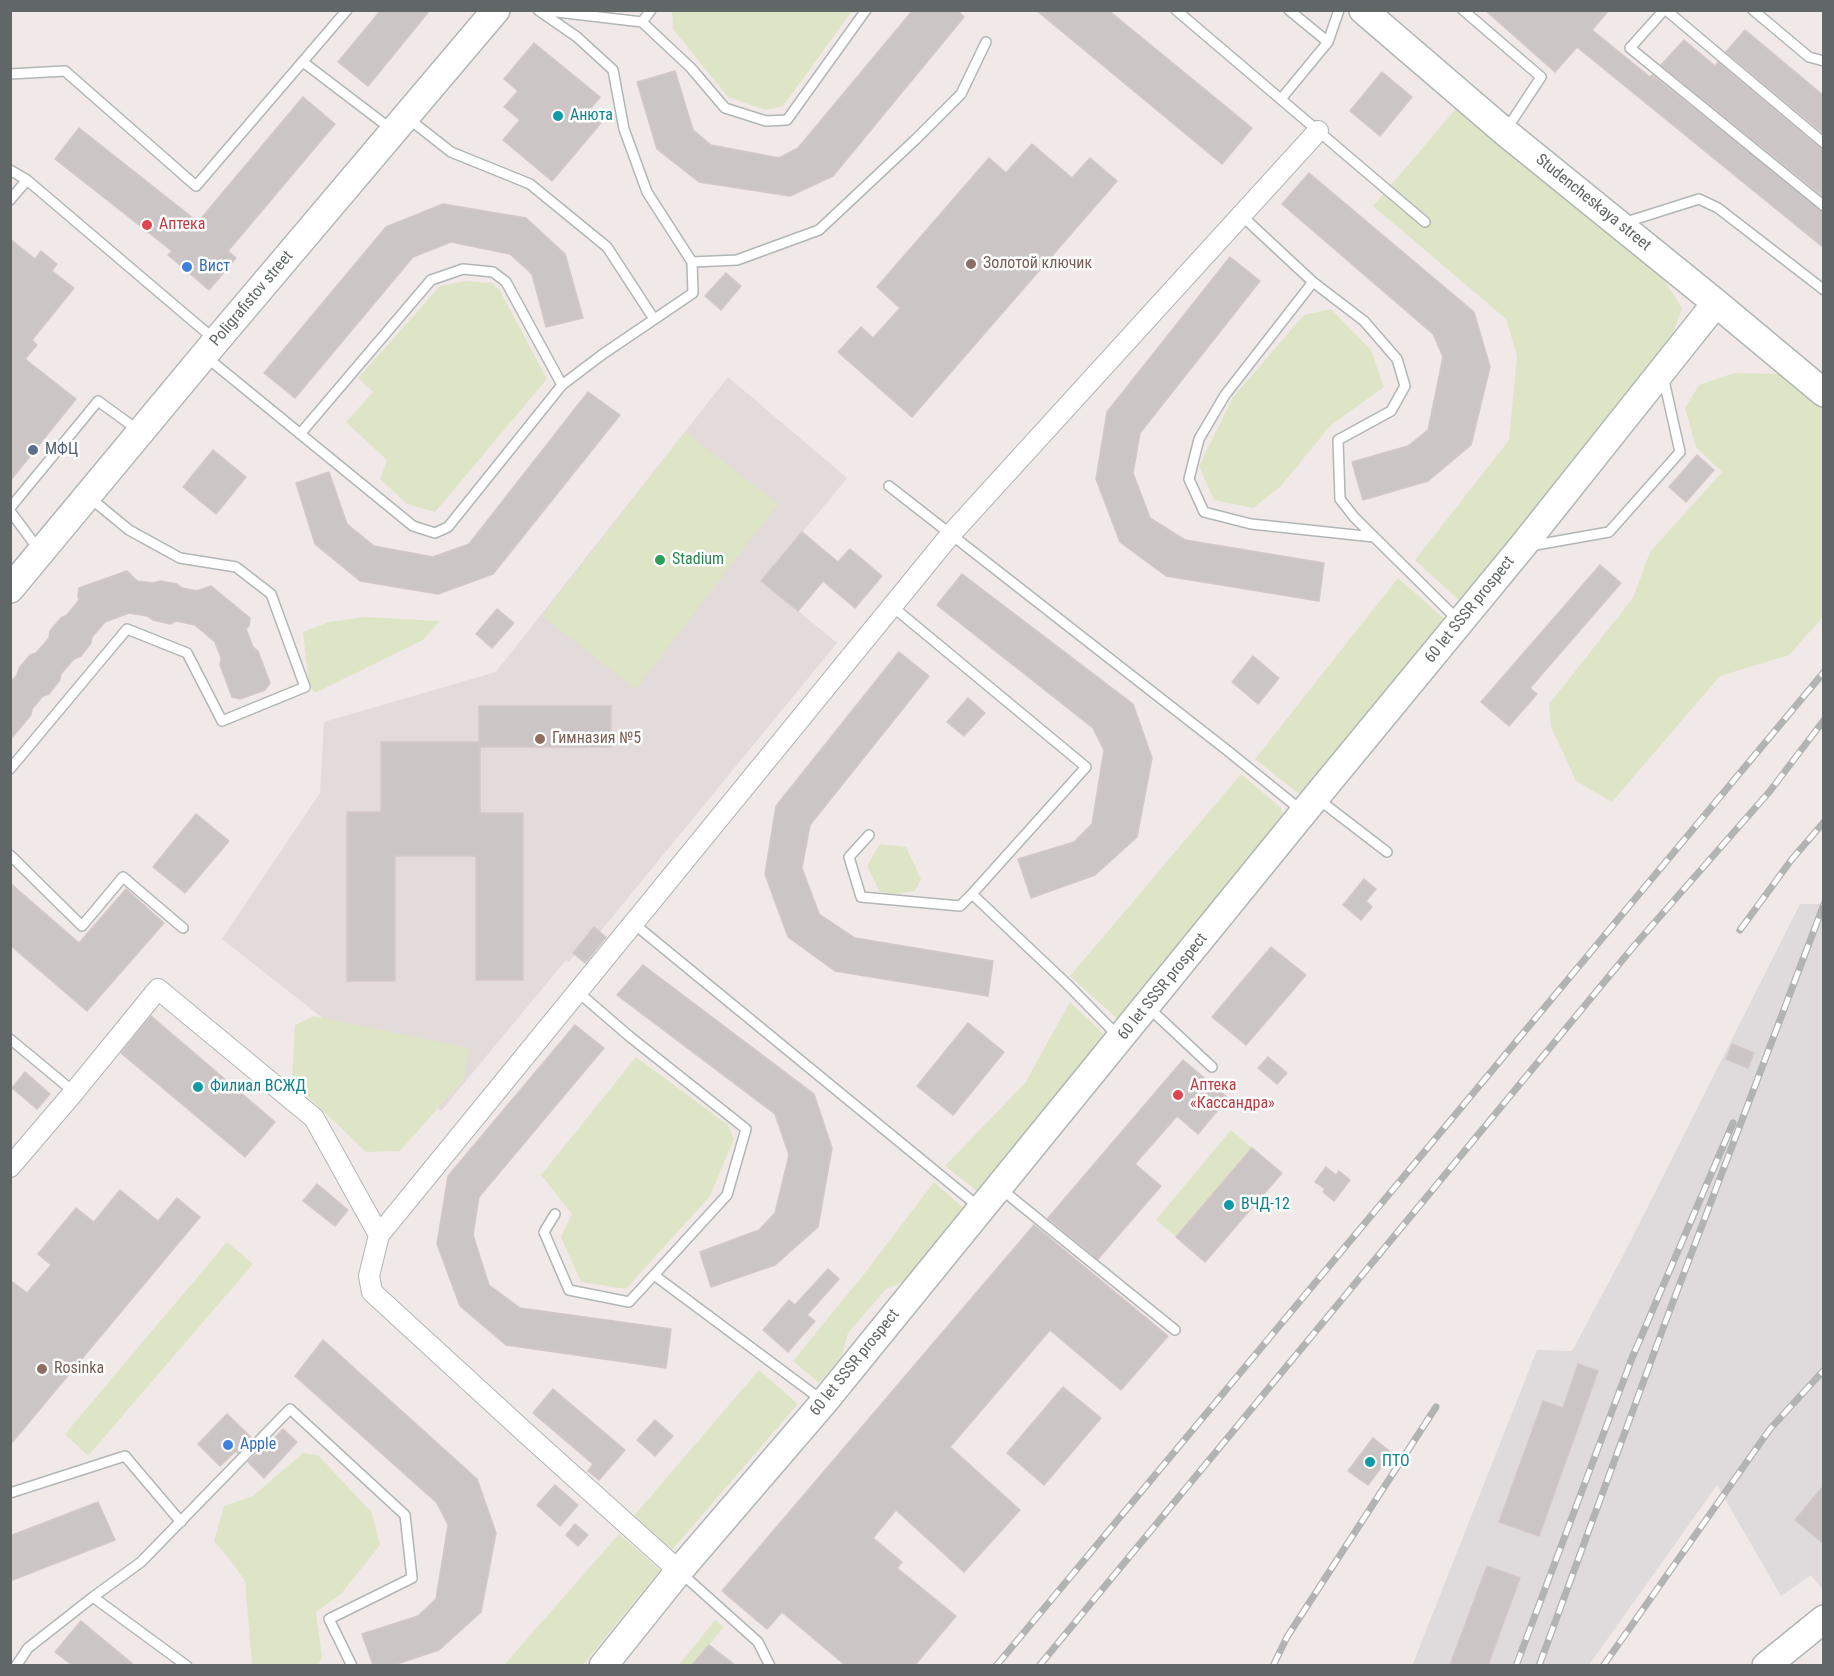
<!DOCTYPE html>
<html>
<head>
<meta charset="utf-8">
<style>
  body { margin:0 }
  #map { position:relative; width:1834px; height:1676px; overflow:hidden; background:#f0e9e8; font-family:"Roboto Condensed",sans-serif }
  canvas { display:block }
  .frame { position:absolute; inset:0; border:12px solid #606766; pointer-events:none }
</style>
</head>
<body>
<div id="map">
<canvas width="1834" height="1676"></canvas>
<div class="frame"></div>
</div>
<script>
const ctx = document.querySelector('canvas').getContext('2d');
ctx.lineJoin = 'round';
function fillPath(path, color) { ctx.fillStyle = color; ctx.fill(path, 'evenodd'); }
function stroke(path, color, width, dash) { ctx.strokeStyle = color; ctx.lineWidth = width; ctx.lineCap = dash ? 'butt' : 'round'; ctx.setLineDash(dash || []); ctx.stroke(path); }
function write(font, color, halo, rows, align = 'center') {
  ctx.font = font + ' "Roboto Condensed",sans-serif'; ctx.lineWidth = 5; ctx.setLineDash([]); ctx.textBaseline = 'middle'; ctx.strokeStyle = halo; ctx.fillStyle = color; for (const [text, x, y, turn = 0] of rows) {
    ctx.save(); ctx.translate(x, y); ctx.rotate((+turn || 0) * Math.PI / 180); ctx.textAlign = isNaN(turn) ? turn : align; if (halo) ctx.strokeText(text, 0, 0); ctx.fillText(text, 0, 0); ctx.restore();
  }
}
const industrial = new Path2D(`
  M1800 904H1823V1586L1821 1588 1811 1575 1781 1596 1717 1485 1589 1665 1412 1666 1537 1350 1572 1351 1625 1252Z`);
const education = new Path2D(`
  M728 377 847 478 762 581 837 643 599 933 594 928 573 952 575 955 569 962 566 960 441 1111 222 939 320 793 324 722 496 672Z`);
const green = new Path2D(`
  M672 11V10L852 11 783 106 765 110 728 97 673 29Z
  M1460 104 1644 249 1682 308 1666 353 1464 605 1415 560 1509 440 1517 356 1506 319 1373 206Z
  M466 281 491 283 499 289 547 379 435 512 407 504 380 479 387 460 346 422 373 392 358 378 440 286Z
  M1331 309 1371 350 1384 387 1331 425 1280 487 1253 508 1214 500 1199 466 1233 397 1304 315Z
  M1734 373 1783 374 1823 407V617L1789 655 1720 676 1612 802 1576 781 1551 727 1549 704 1633 598 1650 552 1722 472 1696 447 1685 408 1699 385Z
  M685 432 778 504 636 689 542 616Z
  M1398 578 1448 622 1303 797 1255 759Z
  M365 617 440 621 423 640 315 693 309 685 303 632 329 622Z
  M1241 774 1281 808 1285 826 1122 1023 1070 976Z
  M880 844 906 847 921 879 915 891 891 895 880 892 867 866Z
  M1070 1002 1109 1039 982 1195 945 1166 1025 1083Z
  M314 1016 469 1048 464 1079 400 1151 366 1152 292 1081 295 1025Z
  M636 1057 728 1125 734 1139 710 1196 626 1289 581 1282 561 1237 572 1214 541 1175Z
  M1231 1130 1252 1148 1176 1237 1156 1220Z
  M934 1182 968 1212 911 1279 886 1289 848 1333 842 1355 819 1383 793 1361 864 1274Z
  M227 1242 253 1264 88 1456 65 1434Z
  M759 1370 798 1404 672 1550 633 1517Z
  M303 1453 318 1455 372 1513 380 1545 341 1594 316 1612 322 1657 318 1665H252L245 1581 230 1560 214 1541 224 1506 253 1496Z
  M619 1534 660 1570 583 1665H504Z
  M715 1620 724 1627 692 1665 678 1666Z`);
const building = new Path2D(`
  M381 10H430L368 86 338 62Z
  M913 10H957L964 17 833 176 790 196 699 182 657 149 637 82 675 71 693 130 711 145 779 158 798 148Z
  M1036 10H1108L1252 128 1222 164Z
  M1485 10H1609L1592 30 1650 77 1652 75 1824 213V248L1577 47 1555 72Z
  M1745 30 1824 96V134L1726 52Z
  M1684 40 1715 66 1718 62 1820 148 1824 150V197L1661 65Z
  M534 43 600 97 588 112 601 123 552 181 503 140 520 120 504 107 518 91 504 79Z
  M1382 72 1412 97 1380 136 1350 111Z
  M303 97 335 124 228 251 236 258 209 290 168 255 172 251 55 159 79 128 198 222Z
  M1032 144 1072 178 1090 158 1117 181 912 417 838 352 861 327 873 338 900 308 877 287 989 158 1006 173Z
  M1309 173 1474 312 1490 367 1471 445 1428 481 1363 500 1352 462 1408 446 1428 430 1443 357 1433 334 1282 204Z
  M443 204 526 218 565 254 583 318 546 327 532 274 510 254 451 242 413 257 295 398 264 373 386 227Z
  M10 239 35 259 41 251 57 264 52 271 74 288 32 340 37 345 25 359 76 399 10 481Z
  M1230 257 1260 281 1140 433 1133 473 1150 518 1185 540 1324 563 1319 601 1166 576 1120 542 1096 479 1107 412Z
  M726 273 741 286 721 310 705 296Z
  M588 392 620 415 493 574 438 594 360 581 315 544 296 483 329 472 347 524 374 546 433 557 469 544Z
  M213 450 246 477 216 514 183 487Z
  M1697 455 1714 470 1686 502 1669 487Z
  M802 532 838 562 850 549 882 576 855 608 823 581 798 611 761 581Z
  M1600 565 1621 583 1530 688 1537 694 1509 726 1481 702Z
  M127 571 137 581 153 583 160 581 177 584 182 588 197 591 211 586 250 618 249 626 246 629 253 647 258 651 270 683 265 690 240 699 232 697 220 665 221 658 215 642 195 625 176 621 170 624 153 620 147 616 129 613 105 622 92 637 91 643 81 656 74 659 61 674 60 680 49 694 43 696 32 709 31 715 10 740V683L17 675 19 668 30 655 36 653 49 638 50 631 61 618 67 615 79 600 78 596 79 588Z
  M962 574 1133 704 1152 758 1137 837 1095 875 1031 898 1018 859 1074 842 1092 824 1104 750 1093 728 937 605Z
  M497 609 514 623 492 648 476 634Z
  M899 652 929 676 810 825 802 868 819 914 855 938 993 961 988 996 835 971 788 937 765 874 776 806Z
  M1253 656 1279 678 1258 704 1232 682Z
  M968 698 985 713 964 736 947 722Z
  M479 706H611V747H480V813H523V980H476V856H395V981H347V812H381V742H479Z
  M196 814 229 841 185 893 153 867Z
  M1364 879 1376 889 1366 901 1372 907 1361 920 1343 905Z
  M10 883 79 943 126 889 164 923 87 1011 10 945Z
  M594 927 606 937 585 963 573 953Z
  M1271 947 1306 975 1246 1045 1212 1017Z
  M643 965 814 1094 832 1148 818 1227 775 1265 711 1287 700 1252 759 1230 775 1213 789 1155 775 1114 617 995Z
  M151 1016 275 1122 245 1157 121 1053Z
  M968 1023 1004 1052 953 1115 917 1086Z
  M575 1025 604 1048 479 1197 473 1235 489 1285 520 1308 671 1329 666 1368 506 1345 460 1306 437 1244 448 1176Z
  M1732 1044 1754 1053 1748 1068 1726 1059Z
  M1268 1057 1287 1073 1277 1084 1258 1068Z
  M1183 1060 1228 1098 1198 1134 1177 1116 1135 1164 1161 1186 1098 1259 1048 1218Z
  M25 1072 50 1094 37 1109 12 1088Z
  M1252 1148 1282 1173 1205 1262 1176 1237Z
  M1326 1167 1336 1175 1339 1171 1350 1180 1334 1201 1323 1192 1325 1189 1315 1182Z
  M317 1184 348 1210 335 1226 303 1201Z
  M120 1190 158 1221 177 1198 200 1217 10 1445V1280L27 1293 51 1265 38 1254 76 1208 94 1222Z
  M1034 1225 1168 1336 1121 1390 1050 1330 950 1447 1020 1510 964 1572 896 1510 873 1538 902 1562 897 1568 956 1616 915 1665H845L782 1612 767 1629 722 1591Z
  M828 1269 839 1279 807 1315 815 1321 788 1352 763 1330 789 1300 795 1305Z
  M323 1340 477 1479 496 1533 481 1612 439 1650 394 1665H373L362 1634 418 1616 436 1599 448 1525 437 1503 295 1376Z
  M1578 1364 1598 1371 1539 1536 1499 1522 1543 1401 1563 1408Z
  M1063 1387 1101 1418 1044 1485 1007 1453Z
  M553 1389 625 1450 599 1480 588 1471 593 1464 533 1413Z
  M227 1414 252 1438 238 1453 236 1451 220 1466 198 1444Z
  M655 1420 673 1436 655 1456 637 1440Z
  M283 1429 297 1442 264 1478 248 1462 262 1448 264 1450Z
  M1373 1438 1392 1453 1368 1485 1348 1471Z
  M555 1485 578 1505 560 1526 537 1505Z
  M1824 1485V1544L1795 1520Z
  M98 1502 115 1540 10 1581V1536Z
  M575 1524 588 1535 578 1546 566 1535Z
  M1487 1566 1520 1578 1488 1665H1450Z
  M81 1621 134 1665H72L55 1652Z
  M709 1645 735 1665H692Z`);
const lane = new Path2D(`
  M540 10 642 22
  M651 10 642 22 691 68 725 108 766 121 787 120 866 10
  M1176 10 1425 222
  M1289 10 1328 42
  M1463 10 1541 77 1506 130
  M1664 10 1630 48 1824 206
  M1666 10 1824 143
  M1753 10 1809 57 1824 61
  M303 62 391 129
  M10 74 65 71 196 186 347 10
  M1281 99 1328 42 1339 10
  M409 119 451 152 530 184 607 247 654 319
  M10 170 27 180 214 339
  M10 200 27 180
  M1242 216 1313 282 1364 321 1397 359 1405 386 1391 411 1338 440 1340 499 1354 517 1459 621
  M1623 223 1699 199 1718 208 1824 290
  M692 262 737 260 819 230 916 139 961 94 986 42
  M1313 282 1225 395 1199 439 1189 479 1204 512 1251 524 1374 537
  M205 356 413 526 435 533 448 527 562 385 603 354 693 293 692 262 647 192 624 129 613 70 577 37 538 10
  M300 434 431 280 463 269 493 272 506 282 562 385
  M889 486 1228 751 1302 811
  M10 508 98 401 138 430
  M10 511 39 550
  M1530 546 1609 532 1680 452 1663 376
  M893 607 1086 767 972 894 1067 984 1118 1036
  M10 769 127 629 187 653 222 721 305 687 271 594 236 567 180 558 129 530 89 497
  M1318 799 1387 852
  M869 835 849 857 861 897 960 906 972 894
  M10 855 82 926 123 877 183 928
  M633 923 979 1207
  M578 992 629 1036 746 1129 727 1195 654 1275 823 1401
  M1149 1008 1212 1067
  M10 1039 74 1092
  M1001 1189 1175 1330
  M555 1214 544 1232 569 1290 629 1302 654 1275
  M10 1493 125 1456 181 1522
  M681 1573 758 1642 770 1666
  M93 1597 187 1666
  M16 1666 28 1648 93 1597 141 1562 290 1409 405 1515 412 1578 329 1619 352 1666`);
const street = new Path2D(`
  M10 1167 74 1092 158 989 314 1118 379 1235
  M679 1571 529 1436 372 1292 369 1276 379 1235 951 534 1318 131`);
const secondary = new Path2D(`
  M1363 10 1505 132 1716 303 1824 393
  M10 589 216 341 496 10
  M603 1666 679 1571 824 1402 1316 797 1521 548 1716 303
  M1766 1666 1824 1619`);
const rail = new Path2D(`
  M1740 930 1792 859 1824 822
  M996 1666 1824 672
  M1039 1666 1634 946 1770 791 1824 720
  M1273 1666 1287 1637 1436 1407
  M1516 1666 1632 1358 1733 1123
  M1539 1666 1665 1323 1824 904
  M1603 1666 1770 1429 1824 1370`);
const markers = [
  [558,116,6,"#0f9aa8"],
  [147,225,6,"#e0444e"],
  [971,264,6,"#8d6e63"],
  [187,267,6,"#3f7fe0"],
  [33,450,6,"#5c6f8a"],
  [660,560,6,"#2e9e5b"],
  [540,739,6,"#8d6e63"],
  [198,1087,6,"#0f9aa8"],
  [1178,1095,6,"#e0444e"],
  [1229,1205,6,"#0f9aa8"],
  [42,1369,6,"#8d6e63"],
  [228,1445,6,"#3f7fe0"],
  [1370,1462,6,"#0f9aa8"]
];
const cultureNames = [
  ["Анюта",570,116],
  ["Филиал ВСЖД",210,1087],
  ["ВЧД-12",1241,1205],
  ["ПТО",1382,1462]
];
const streetNames = [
  ["Studencheskaya street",1593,203,39],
  ["Poligrafistov street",252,299,-50],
  ["60 let SSSR prospect",1470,610,-51],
  ["60 let SSSR prospect",1163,987,-51],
  ["60 let SSSR prospect",855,1363,-51]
];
const healthNames = [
  ["Аптека",159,225],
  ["Аптека",1190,1086],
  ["«Кассандра»",1190,1104]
];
const educationNames = [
  ["Золотой ключик",983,264],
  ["Гимназия №5",552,739],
  ["Rosinka",54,1369]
];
const shopNames = [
  ["Вист",199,267],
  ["Apple",240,1445]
];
const serviceNames = [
  ["МФЦ",45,450]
];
const leisureNames = [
  ["Stadium",672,560]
];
fillPath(industrial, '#dfdadb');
fillPath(education, '#e3dada');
fillPath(green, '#dee5c7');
fillPath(building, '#ccc5c5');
stroke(building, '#d5c7c8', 1.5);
stroke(lane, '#b1b6b6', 12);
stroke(street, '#b1b6b6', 22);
stroke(secondary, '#b0b7b6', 30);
stroke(lane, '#fff', 9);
stroke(street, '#fff', 20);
stroke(secondary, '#fff', 27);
stroke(rail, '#b2b3b3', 7);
stroke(rail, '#fff', 4.5, [14]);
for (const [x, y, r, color] of markers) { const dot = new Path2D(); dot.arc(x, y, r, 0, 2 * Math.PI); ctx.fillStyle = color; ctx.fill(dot); stroke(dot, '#fff', 2); }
write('16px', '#0d838f', '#fff', cultureNames, 'left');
write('16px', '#606766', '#fff', streetNames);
write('16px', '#be3a42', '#fff', healthNames, 'left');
write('16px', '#785e54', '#fff', educationNames, 'left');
write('16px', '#366cbe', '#fff', shopNames, 'left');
write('16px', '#4e5e75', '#fff', serviceNames, 'left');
write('16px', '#27864d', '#fff', leisureNames, 'left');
</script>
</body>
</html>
